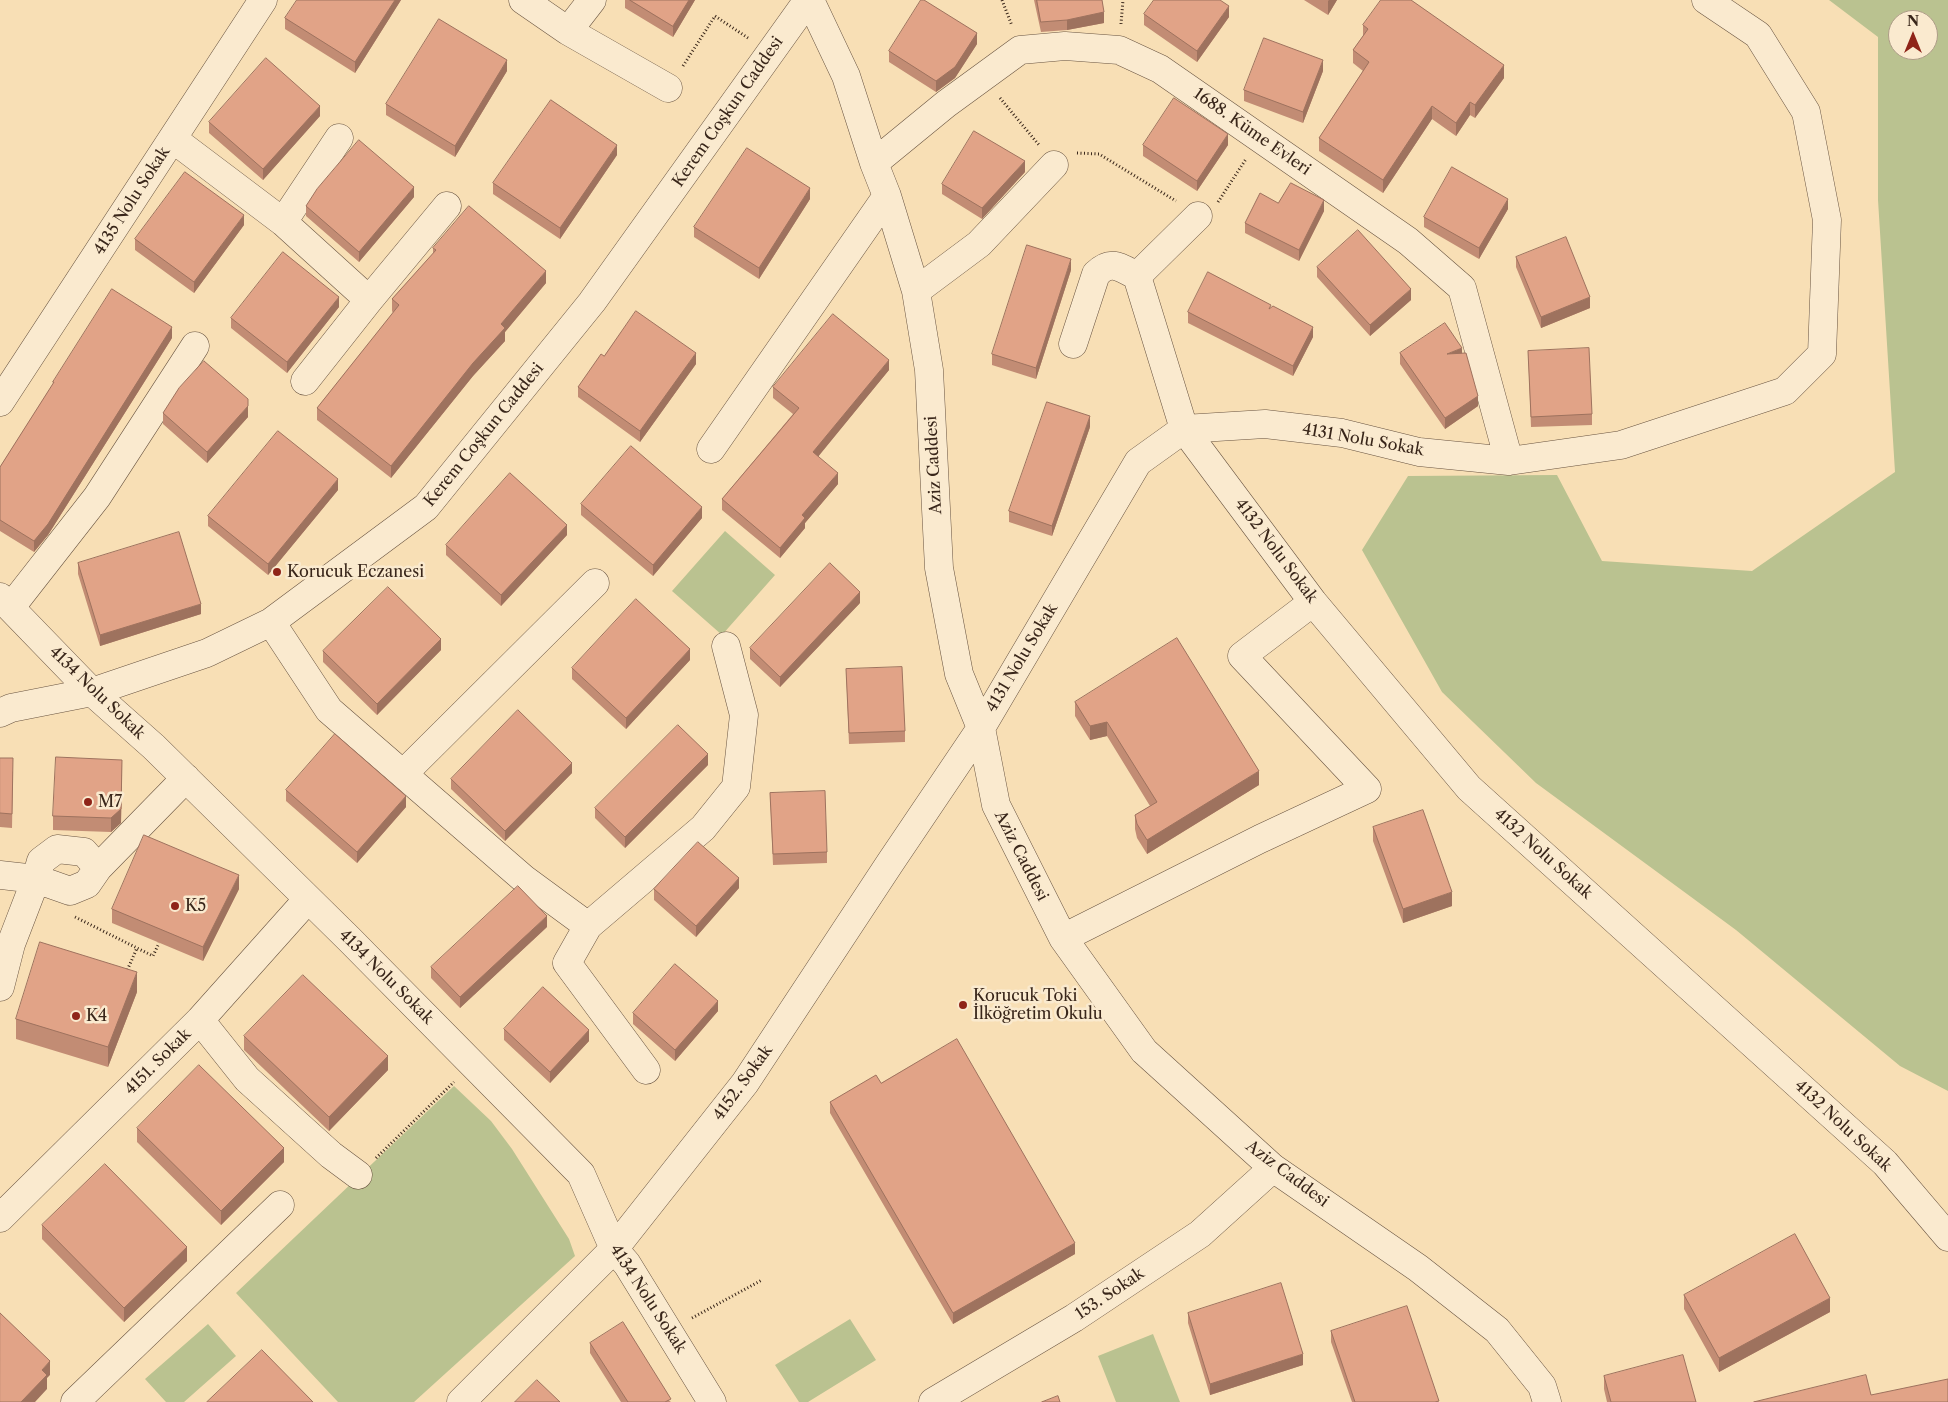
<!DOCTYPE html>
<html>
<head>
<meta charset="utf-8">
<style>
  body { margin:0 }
  #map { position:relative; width:1948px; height:1402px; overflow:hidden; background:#f8dfb5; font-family:"Libre Caslon Text",serif }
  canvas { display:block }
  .north { position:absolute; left:1888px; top:10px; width:50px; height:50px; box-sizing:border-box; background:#faeacf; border:1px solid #ad9c87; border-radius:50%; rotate:0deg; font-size:14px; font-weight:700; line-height:20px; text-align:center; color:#39261a }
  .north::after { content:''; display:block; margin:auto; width:18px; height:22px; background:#8f2418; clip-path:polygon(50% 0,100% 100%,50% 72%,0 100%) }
</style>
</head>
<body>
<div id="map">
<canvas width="1948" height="1402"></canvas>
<div class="north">N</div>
</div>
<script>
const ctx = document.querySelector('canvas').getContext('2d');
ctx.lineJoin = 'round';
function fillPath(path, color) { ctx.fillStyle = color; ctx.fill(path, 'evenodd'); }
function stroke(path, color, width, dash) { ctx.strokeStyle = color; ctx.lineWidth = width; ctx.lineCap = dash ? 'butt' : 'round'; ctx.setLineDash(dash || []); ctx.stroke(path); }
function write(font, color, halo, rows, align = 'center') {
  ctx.font = font + ' "Libre Caslon Text",serif'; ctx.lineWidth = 5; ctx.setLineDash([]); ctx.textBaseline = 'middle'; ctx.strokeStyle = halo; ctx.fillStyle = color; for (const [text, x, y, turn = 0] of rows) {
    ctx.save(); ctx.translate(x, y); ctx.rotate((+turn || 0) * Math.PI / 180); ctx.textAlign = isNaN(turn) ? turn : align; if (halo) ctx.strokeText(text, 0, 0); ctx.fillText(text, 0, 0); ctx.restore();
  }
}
const green = new Path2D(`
  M1829 0H1948V1091L1900 1066 1736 930 1536 783 1442 692 1362 550 1408 476 1557 475 1602 561 1752 571 1895 472 1878 200V37ZM1898 20H1928V50H1898Z
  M725 531 775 575 722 635 672 591Z
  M454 1086 491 1121 512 1149 569 1239 575 1256 414 1402H338L236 1293Z
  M850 1319 876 1360 808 1402H799L775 1365Z
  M208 1324 236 1356 184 1402H166L145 1379Z
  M1153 1334 1180 1402H1116L1098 1356Z`);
const path = new Path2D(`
  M1002 0 1012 26
  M1121 24 1123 0
  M683 66 715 16 748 38
  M1000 98 1039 145
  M1077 153 1099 154 1176 201
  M1218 202 1246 159
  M75 917 153 956 159 943
  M126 973 137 948
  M376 1158 454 1082
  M692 1318 762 1280`);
const minor = new Path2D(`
  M523 0 568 31 668 88
  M810 0 846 76 874 163 887 196 916 291 929 370 939 568 959 674 981 728 996 805 1063 938 1144 1051 1273 1168 1418 1268 1497 1330 1542 1386 1547 1402
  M568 31 592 0
  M173 139 283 222 369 300 447 206
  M874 163 946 104 1020 50 1065 46 1119 50 1160 69 1408 241 1462 288 1509 461
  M1198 216 1137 276 1184 429 1313 602 1469 788 1885 1163 1948 1237
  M283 222 339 138
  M916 291 979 244 1054 165
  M1073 344 1096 274C1111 259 1120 267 1137 276
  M305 381 369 300
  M0 402 263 0
  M711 449 887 196
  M0 597 92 692 154 747 350 940 581 1174 614 1249 627 1264 712 1402
  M11 607 97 497 195 346
  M271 622 329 710 524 879 588 926 567 963 646 1070
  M0 713 11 708 92 692 207 653 271 622 426 507 592 302 808 0
  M403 774 595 583
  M98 868 84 852 57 849 41 861 36 879 70 891 87 884 98 868 186 778
  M0 875 36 879 11 944 0 987
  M588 926 703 828 736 787 744 715 726 646
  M1063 938 1260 839 1367 789 1242 656 1313 602
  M200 1020 247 1079 331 1155 358 1175
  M0 1218 200 1020 308 899
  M75 1402 280 1205
  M461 1402 614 1249 745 1083 890 863 981 728 1138 462 1184 429 1265 424 1342 433 1419 452 1509 461 1621 445 1785 391 1822 354 1827 220 1806 112 1758 35 1706 0
  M933 1402 1074 1318 1200 1234 1273 1168`);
const wall = new Path2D(`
  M401 0 355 73 285 29V18Z
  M625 0H695L673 37 625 8Z
  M1034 0H1102L1104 23 1067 30 1041 32Z
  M1304 0H1337L1328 15Z
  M1144 14 1229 17 1197 62 1144 25Z
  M1363 25 1504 78 1475 118 1470 115 1456 136 1432 119 1383 193 1319 151V138L1363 71 1353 63V50L1363 36Z
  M977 44 955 78 936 92 889 62V51Z
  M507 71 455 157 386 115V104Z
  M1323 71 1303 123 1244 101V90Z
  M320 116 263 180 209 133V122Z
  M1143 145H1228L1197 191 1143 156Z
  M617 155 560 239 493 194V183Z
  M1025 172 982 219 942 194V184Z
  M414 197 359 262 306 216V206Z
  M810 199 759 279 694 237V227Z
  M1278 203 1324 211 1299 261 1245 233V223Z
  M1508 209 1479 259 1424 227V217Z
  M244 225 194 293 135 250V239Z
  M433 248 546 283 505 332V341L473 376 391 478 317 420V408L393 313 392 311V299L433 254Z
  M1516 257 1590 308 1541 328 1516 267Z
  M1317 267 1411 300 1370 336 1317 277Z
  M1071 270 1036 379 992 365V354Z
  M339 307 287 373 231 328V318Z
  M1271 308 1313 337 1293 376 1188 323V312Z
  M172 338 48 535 34 552 0 531V467L53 384V382Z
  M1528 351 1592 414V425L1531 427Z
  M1400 353 1462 354 1478 406 1445 429 1400 364Z
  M604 356 696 364 640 442 578 397V387Z
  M889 370 818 456 838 484 805 523V528L780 558 722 510V499L793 414 773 398V387Z
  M163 413 248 417 207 463 163 424Z
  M1090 427 1052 536 1009 522V511Z
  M338 490 268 575 208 526V516Z
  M581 504 702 518 653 576 581 515Z
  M567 535 501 606 446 555V545Z
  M78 563 201 614 100 646 78 574Z
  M860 603 780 687 750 659V648Z
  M441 650 377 715 323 662V651Z
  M690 660 626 729 572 679V668Z
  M846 669 905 731V742L849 744Z
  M1075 702 1259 785 1147 854 1137 838 1135 829V815L1150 806 1107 736 1090 740 1075 716Z
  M0 758 13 772 12 828 0 827Z
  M708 765 625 848 595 818V808Z
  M572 773 505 841 451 789V779Z
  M122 774 121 823 111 832 53 830V816Z
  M286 790 406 807 357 863 286 801Z
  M770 793 827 852V863L773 865Z
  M1373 827 1452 906 1403 923 1373 841Z
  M739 888 696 937 654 900V889Z
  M239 889 203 961 112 923V909Z
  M547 927 460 1008 431 978V967Z
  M137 992 108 1067 16 1039V1019Z
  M718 1011 675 1061 633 1024V1013Z
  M504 1029 589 1041 550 1083 504 1040Z
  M244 1036 388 1070 329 1131 244 1050Z
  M881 1083 1075 1254 953 1324 830 1113V1102Z
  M137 1128 284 1162 221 1225 137 1142Z
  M42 1225 187 1261 124 1322 42 1239Z
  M1684 1295 1830 1312 1719 1372 1684 1309Z
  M1188 1313 1303 1365 1210 1395 1188 1323Z
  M1331 1331 1439 1402H1352L1331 1342Z
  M590 1343 671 1402H621L590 1353Z
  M1604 1376 1696 1402H1607L1604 1389Z`);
const shadedWall = new Path2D(`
  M395 0H401L355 73V62Z
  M689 0H695L673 37V26Z
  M1329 0H1337L1328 15V1Z
  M1229 6V17L1197 62V51Z
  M1104 12V23L1067 30V20Z
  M977 33V44L955 78 936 92V81Z
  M507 60V71L455 157V146Z
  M1323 60V71L1303 123V112Z
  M1504 65V78L1475 118V105Z
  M1470 102V115L1456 136V123Z
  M320 106V116L263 180V169Z
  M1432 106V119L1383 193V180Z
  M1228 134V145L1197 191V181Z
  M617 145V155L560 239V228Z
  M1025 161V172L982 219V208Z
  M414 187V197L359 262V252Z
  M810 188V199L759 279V268Z
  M1508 199V209L1479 259V248Z
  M1324 200V211L1299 261V250Z
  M244 215V225L194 293V282Z
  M1071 259V270L1036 379V368Z
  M546 271V283L505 332V341L473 376 391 478V466L501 324Z
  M1411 289V300L1370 336V325Z
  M339 297V307L287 373V362Z
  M1590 297V308L1541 328V317Z
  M172 327V338L48 535 34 552V541Z
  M1313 327V337L1293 376V366Z
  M1462 348V359L1447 354Z
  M696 353V364L640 442V431Z
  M889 360V370L813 463V452Z
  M1478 396V406L1445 429V418Z
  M248 406V417L207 463V452Z
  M1090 416V427L1052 536V526Z
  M838 473V484L805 523V528L780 558V548L802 515Z
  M338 479V490L268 575V564Z
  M702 507V518L653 576V565Z
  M567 525V535L501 606V595Z
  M860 592V603L780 687V677Z
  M201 604V614L100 646V635Z
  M441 639V650L377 715V704Z
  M690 649V660L626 729V718Z
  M1107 722V736L1090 740V726Z
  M708 754V765L625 848V837Z
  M122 760 121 823 111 832V818Z
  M572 763V773L505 841V831Z
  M1259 771V785L1147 854V840Z
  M406 796V807L357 863V852Z
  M239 875V889L203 961V947Z
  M739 878V888L696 937V926Z
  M1452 892V906L1403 923V909Z
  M547 916V927L460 1008V997Z
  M137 972V992L108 1067V1047Z
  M718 1001V1011L675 1061V1050Z
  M589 1030V1041L550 1083V1072Z
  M388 1056V1070L329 1131V1117Z
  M284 1148V1162L221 1225V1211Z
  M1075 1243V1254L953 1324V1313Z
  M187 1247V1261L124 1322V1308Z
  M1830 1298V1312L1719 1372V1358Z
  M1303 1354V1365L1210 1395V1384Z
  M50 1361V1375L47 1378V1389L35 1402H21L42 1370Z`);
const building = new Path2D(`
  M297 0H395L355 62 285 18Z
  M630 0H689L673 26Z
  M921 0H924L977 33 955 67 936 81 889 51Z
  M1037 0H1102L1104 12 1067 20 1041 22Z
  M1154 0H1220L1229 6 1197 51 1144 14Z
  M1381 0H1411L1504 65 1475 105 1470 102 1456 123 1432 106 1383 180 1319 138 1369 62 1353 50 1368 29 1363 25Z
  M439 19 507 60 455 146 386 104Z
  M1264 38 1323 60 1303 112 1244 90Z
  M266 58 320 106 263 169 209 122Z
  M1174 98 1228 134 1197 181 1143 145Z
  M551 100 617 145 560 228 493 183Z
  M974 131 1025 161 982 208 942 184Z
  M359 140 414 187 359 252 306 206 317 189Z
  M747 148 810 188 759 268 694 227Z
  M1452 167 1508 199 1479 248 1424 217Z
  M185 172 244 215 194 282 135 239Z
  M1291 183 1324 200 1299 250 1245 223 1260 193 1278 203Z
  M469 206 546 271 501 324 505 328 473 363 391 466 317 408 399 305 392 299 436 250 433 248Z
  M1358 230 1411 289 1370 325 1317 267Z
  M1566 237 1590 297 1541 317 1516 257Z
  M1027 245 1071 259 1036 368 992 354Z
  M283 252 339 297 287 362 231 318Z
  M1208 272 1271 305 1269 309 1273 306 1313 327 1293 366 1188 312Z
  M112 289 172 327 48 524 34 541 0 520V467L54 382H53Z
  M636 311 696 353 640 431 578 387 601 354 604 356Z
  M833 314 889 360 813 452 838 473 802 515 805 518 780 548 722 499 799 408 773 387Z
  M1445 323 1462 348 1447 354 1466 353 1478 396 1445 418 1400 353Z
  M1589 348 1592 414 1531 417 1528 351Z
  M204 361 248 399V406L207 452 163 413 179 388Z
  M1047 402 1090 416 1052 526 1009 511Z
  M278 431 338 479 268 564 208 516Z
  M631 446 702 507 653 565 581 504Z
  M510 473 567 525 501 595 446 545Z
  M179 532 201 604 100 635 78 563Z
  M830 563 860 592 780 677 750 648Z
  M388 587 441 639 377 704 323 651Z
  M636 599 690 649 626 718 572 668Z
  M1177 638 1259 771 1147 840 1137 824 1135 815 1157 802 1107 722 1090 726 1075 702Z
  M902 667 905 731 849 733 846 669Z
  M518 710 572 763 505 831 451 779Z
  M678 725 708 754 625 837 595 808Z
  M335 734 406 796 357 852 286 790Z
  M56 757 122 760 121 809 111 818 53 816Z
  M0 758H13L12 814 0 813Z
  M825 791 827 852 773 854 770 793Z
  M1423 810 1452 892 1403 909 1373 827Z
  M144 835 239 875 203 947 112 909Z
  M698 842 739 878 696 926 654 889Z
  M518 886 547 916 460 997 431 967Z
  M40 942 137 972 108 1047 16 1019Z
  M675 964 718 1001 675 1050 633 1013Z
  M303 975 388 1056 329 1117 244 1036Z
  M543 987 589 1030 550 1072 504 1029Z
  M957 1039 1075 1243 953 1313 830 1102 876 1075 881 1083Z
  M199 1065 284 1148 221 1211 137 1128Z
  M105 1164 187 1247 124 1308 42 1225Z
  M1795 1234 1830 1298 1719 1358 1684 1295Z
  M1281 1283 1303 1354 1210 1384 1188 1313Z
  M1407 1306 1439 1401 1435 1402H1355L1331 1331Z
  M0 1313 50 1361 42 1370 47 1375 21 1402H0Z
  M623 1322 671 1399 665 1402H628L590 1343Z
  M262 1350 313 1402H207Z
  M1683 1355 1696 1402H1611L1604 1376Z
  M1866 1375 1871 1395 1948 1379V1402H1754Z
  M537 1380 560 1402H515Z
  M1058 1396 1060 1402H1042Z`);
const markers = [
  [277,572,5,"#8f2418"],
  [88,802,5,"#8f2418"],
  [175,906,5,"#8f2418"],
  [963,1005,5,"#8f2418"],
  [76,1016,5,"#8f2418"]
];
const streetNames = [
  ["Kerem Coşkun Caddesi",728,112,-55],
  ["1688. Küme Evleri",1252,132,35],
  ["4135 Nolu Sokak",132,201,-57],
  ["Kerem Coşkun Caddesi",484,435,-51],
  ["4131 Nolu Sokak",1363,440,10],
  ["Aziz Caddesi",934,465,-93],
  ["4132 Nolu Sokak",1276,551,53],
  ["4131 Nolu Sokak",1022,658,-59],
  ["4134 Nolu Sokak",97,693,44],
  ["4132 Nolu Sokak",1543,854,42],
  ["Aziz Caddesi",1021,856,63],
  ["4134 Nolu Sokak",386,977,45],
  ["4151. Sokak",158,1062,-45],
  ["4152. Sokak",743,1083,-54],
  ["4132 Nolu Sokak",1843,1126,43],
  ["Aziz Caddesi",1287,1174,37],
  ["153. Sokak",1110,1294,-34],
  ["4134 Nolu Sokak",648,1299,57]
];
const poiNames = [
  ["Korucuk Eczanesi",287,572],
  ["M7",98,802],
  ["K5",185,906],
  ["Korucuk Toki",973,996],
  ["İlköğretim Okulu",973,1014],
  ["K4",86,1016]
];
fillPath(green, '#bac290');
stroke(minor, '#695441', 29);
stroke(path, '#39261a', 3, [1, 2.5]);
stroke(minor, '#faeacf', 28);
fillPath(wall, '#c28c74');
fillPath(shadedWall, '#9e725e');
fillPath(building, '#e1a387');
stroke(building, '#9e725e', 1);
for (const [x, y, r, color] of markers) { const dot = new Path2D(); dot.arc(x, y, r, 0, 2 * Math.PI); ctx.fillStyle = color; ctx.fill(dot); stroke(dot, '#faeacf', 2); }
write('16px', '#39261a', '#faeacf', streetNames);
write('16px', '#39261a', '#faeacf', poiNames, 'left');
</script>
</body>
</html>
